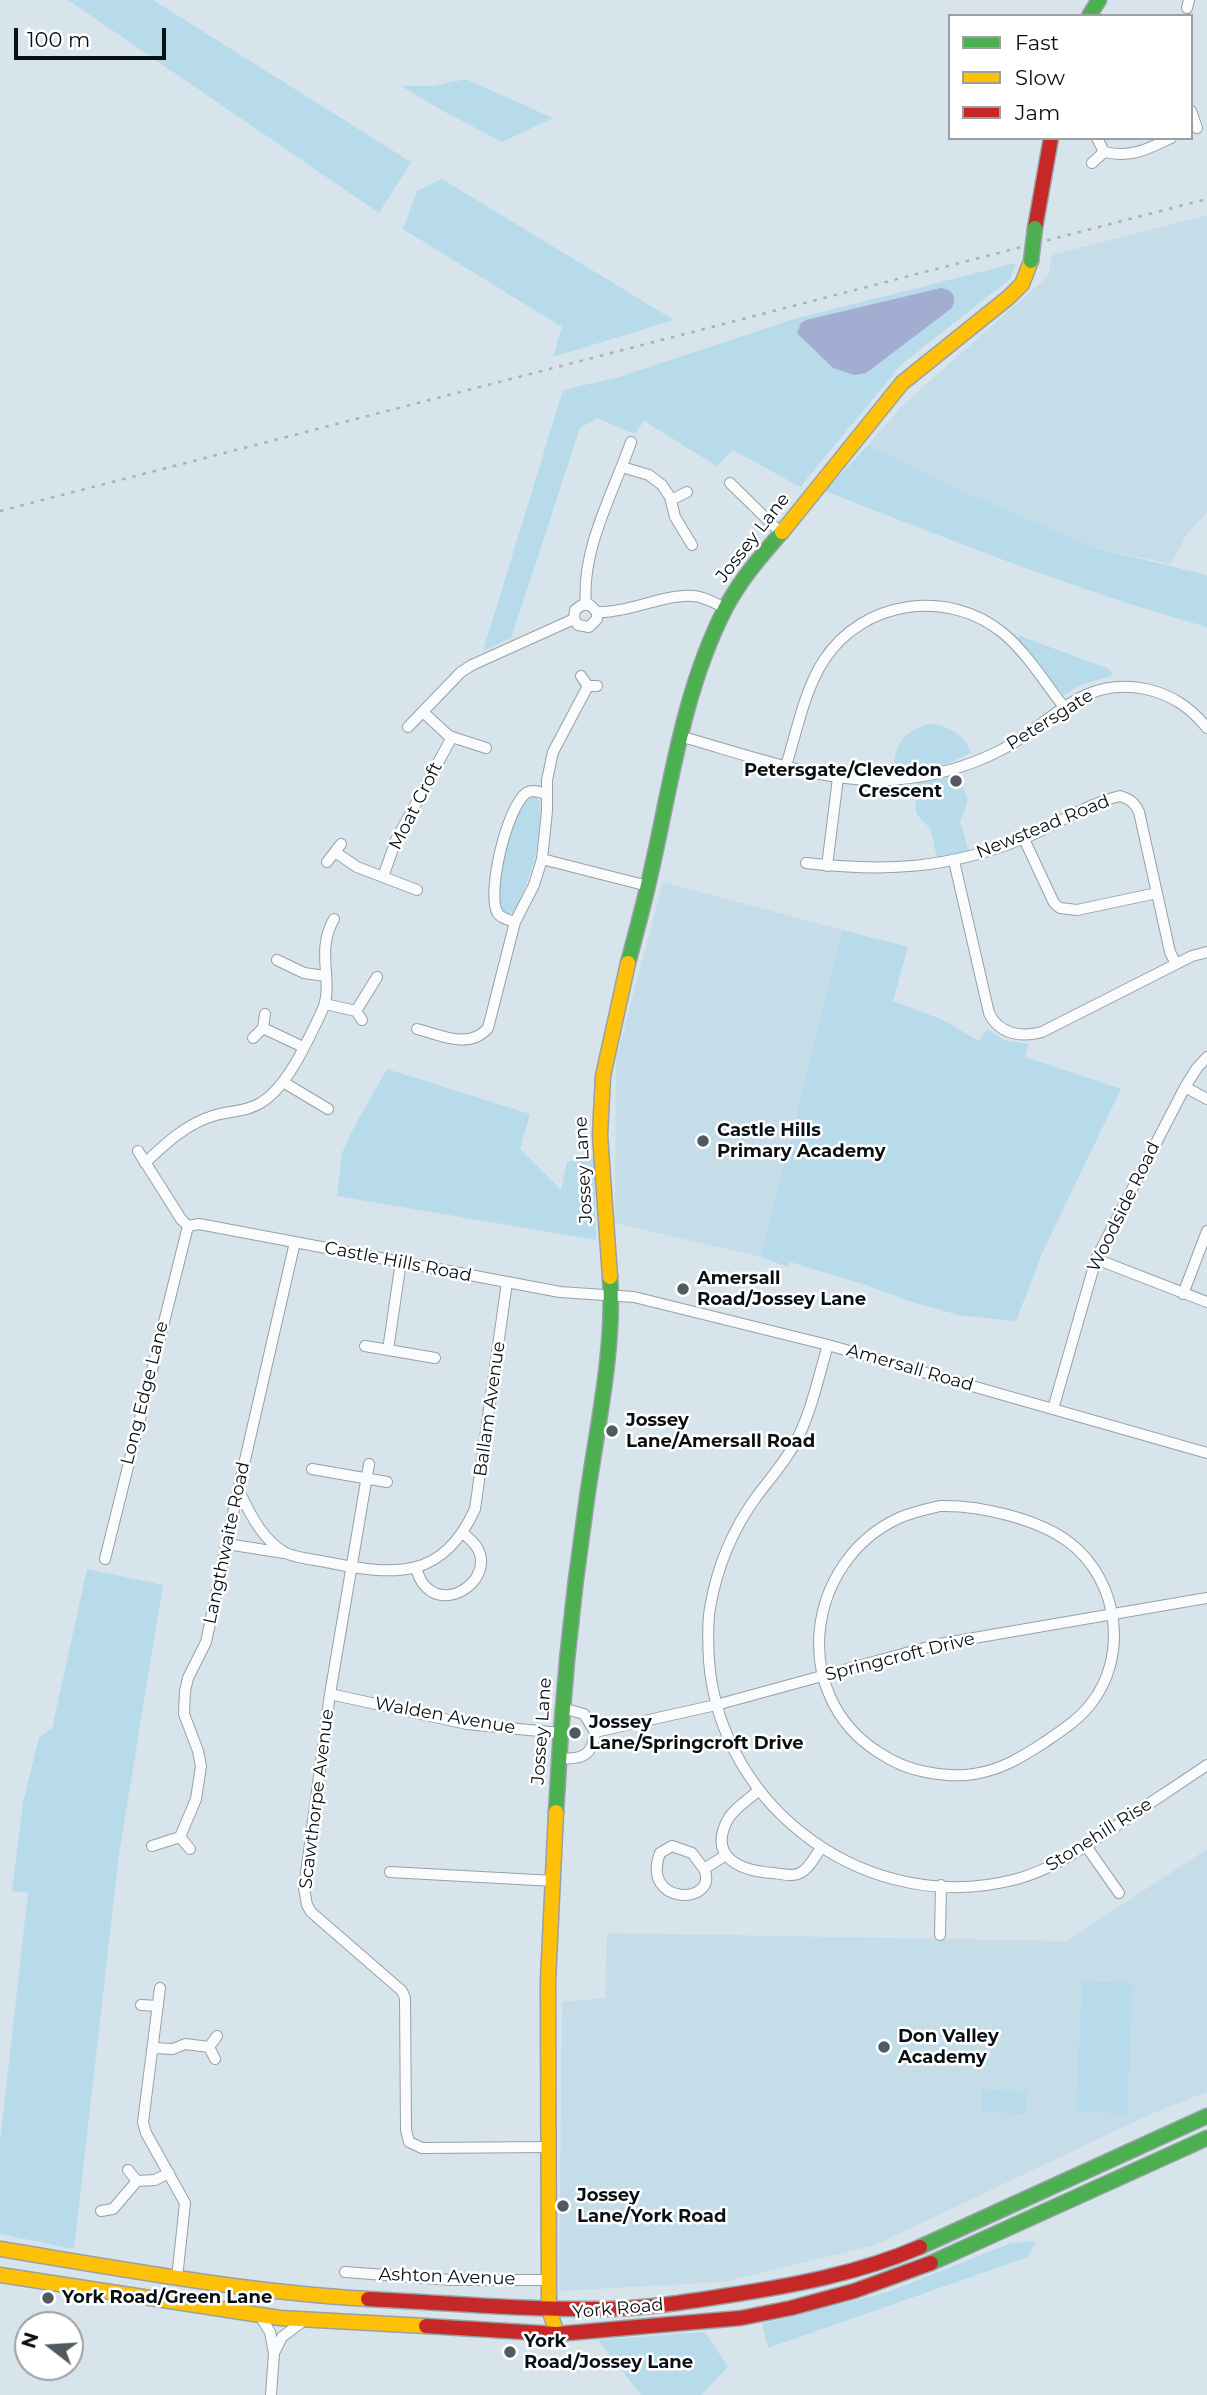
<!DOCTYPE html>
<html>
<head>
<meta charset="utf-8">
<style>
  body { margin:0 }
  #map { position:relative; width:1207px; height:2395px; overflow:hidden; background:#d7e4eb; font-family:Montserrat,sans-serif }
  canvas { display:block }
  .legend { position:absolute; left:948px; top:14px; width:245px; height:126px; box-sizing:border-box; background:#fff; border:2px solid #9c9fa1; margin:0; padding:9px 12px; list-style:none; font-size:21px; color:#081014 }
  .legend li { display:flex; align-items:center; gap:14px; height:35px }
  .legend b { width:35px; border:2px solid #9c9fa1 }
  .north { position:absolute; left:14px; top:2311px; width:70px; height:70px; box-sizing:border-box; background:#fff; border:2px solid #9c9fa1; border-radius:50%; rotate:287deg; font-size:19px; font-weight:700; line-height:28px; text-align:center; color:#081014 }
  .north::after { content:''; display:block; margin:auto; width:24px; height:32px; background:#505a5f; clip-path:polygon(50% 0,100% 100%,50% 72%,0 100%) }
  .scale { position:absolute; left:14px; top:28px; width:152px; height:32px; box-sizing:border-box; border:4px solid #081014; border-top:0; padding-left:9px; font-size:21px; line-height:24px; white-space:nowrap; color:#081014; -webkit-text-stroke:5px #fff; paint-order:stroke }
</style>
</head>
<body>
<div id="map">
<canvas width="1207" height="2395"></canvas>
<ul class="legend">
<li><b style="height:9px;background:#4caf50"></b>Fast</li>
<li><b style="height:9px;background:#ffc107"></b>Slow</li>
<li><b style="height:9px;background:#c62828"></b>Jam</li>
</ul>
<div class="north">N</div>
<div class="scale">100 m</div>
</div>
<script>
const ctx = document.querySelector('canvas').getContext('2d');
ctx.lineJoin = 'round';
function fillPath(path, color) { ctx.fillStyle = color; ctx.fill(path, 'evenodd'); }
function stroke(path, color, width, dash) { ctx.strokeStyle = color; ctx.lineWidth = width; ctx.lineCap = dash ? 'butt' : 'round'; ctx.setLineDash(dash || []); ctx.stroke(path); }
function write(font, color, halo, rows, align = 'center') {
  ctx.font = font + ' Montserrat,sans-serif'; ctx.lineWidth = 5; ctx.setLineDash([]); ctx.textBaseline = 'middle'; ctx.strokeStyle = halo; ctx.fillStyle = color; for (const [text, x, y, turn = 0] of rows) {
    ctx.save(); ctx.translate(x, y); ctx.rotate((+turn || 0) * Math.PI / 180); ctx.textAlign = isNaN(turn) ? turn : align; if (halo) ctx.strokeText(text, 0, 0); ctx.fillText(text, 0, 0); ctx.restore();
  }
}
const built = new Path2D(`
  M1207 215V512L1187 534 1171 564 1101 549 976 497 868 445 905 403 1048 276 1052 255Z
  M663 882 843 930 761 1257 615 1223 616 1060Z
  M1207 1849V2092L1153 2113 875 2245 724 2282 559 2291 562 2002 605 1998 607 1933 1067 1941Z`);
const green = new Path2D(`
  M68 0H153L411 162 379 213Z
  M466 79 553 118 502 142 443 111 401 86H433Z
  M442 179 674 320 553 357 562 327 403 229 417 191Z
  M1016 263 1010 279 902 364 800 487 733 450 717 466 644 421 635 434 597 418 580 428 511 638 483 651 563 390 619 377 794 319Z
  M868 445 976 497 1100 549 1207 575V627C1077 591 951 540 825 491Z
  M1020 636 1109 669 1113 674 1111 676 1080 685 1063 696 1017 638Z
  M928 724C947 725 965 734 971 753L935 769 892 775C897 746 897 735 928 724Z
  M958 773 968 800 960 822 969 851 937 858 931 830 916 813 915 783Z
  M530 795 536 797 540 802C543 842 531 876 514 912L504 915C492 899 503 852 508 833 512 821 520 809 526 797Z
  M843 930 908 947 893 1001 943 1020 979 1041 987 1029 1005 1040 1028 1044 1025 1057 1121 1089 1044 1249 1016 1321 958 1315 906 1300 869 1286 790 1262 788 1267 761 1257Z
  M387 1069 530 1114 520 1149 561 1190 567 1162 594 1157 596 1240 337 1196 342 1153 354 1127Z
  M87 1569 163 1585 119 1854 74 2249 0 2234V2142L28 1893 12 1891 23 1803 39 1737 52 1729Z
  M1082 1981 1133 1983 1127 2114 1076 2111Z
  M982 2089 1027 2092 1026 2114 981 2112Z
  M1036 2241 1028 2257 768 2348 762 2324 888 2292 1011 2243Z
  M705 2332 728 2367 701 2395H641L598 2340Z`);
const water = new Path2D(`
  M941 288C953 290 957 296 952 308L866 373 854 375 833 368 797 333 801 323 806 320Z`);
const street = new Path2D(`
  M1187 8 1189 0
  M1191 111 1197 128
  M1097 138 1104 152
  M1092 163 1104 152C1132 158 1145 150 1171 138
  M622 467 649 475 662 485 670 497 675 517 692 545
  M730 483 781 533
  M671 500 687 492
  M586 604C581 550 613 493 631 442
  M597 612V619L589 627 578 625 574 619 575 610 582 605H590L597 612C629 613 667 593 694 596 705 597 715 603 725 608
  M581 676 588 686H597
  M423 712 449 736 486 748
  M408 727 461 672 472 665 574 619
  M679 736C745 754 823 784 892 780 929 777 966 768 999 751 1052 725 1080 675 1146 689 1172 695 1190 707 1207 728
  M786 766C797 731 804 691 824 660 863 600 948 588 1003 633 1027 653 1045 683 1064 707
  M1024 839 1054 903 1060 908 1077 910 1157 893
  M335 852 357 867 417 890
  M542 859 648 886
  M954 861 989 1013C999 1034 1021 1038 1042 1032L1192 956 1207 952
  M327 862 341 844
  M806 863C886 872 947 869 1022 839 1055 826 1086 804 1120 796 1130 799 1135 803 1139 812L1170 952 1176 964
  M827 866 838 778
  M383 877 396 840 452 737
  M515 922C509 920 500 918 497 912 487 890 507 808 526 793 532 789 540 792 546 794
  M277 960 304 973 325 976
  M325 1004 356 1011
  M362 1020 356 1011 377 977
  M263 1028 303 1047
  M417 1029C441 1035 469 1050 488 1028L515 922 534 885 542 859 547 811V780L553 752 588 686
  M253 1038 263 1028 265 1014
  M283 1082 328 1109
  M1185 1087 1207 1099
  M138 1151 181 1219 188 1226
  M145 1163C166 1143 187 1123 216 1115 231 1111 249 1111 262 1102 288 1086 308 1040 321 1013 336 984 314 953 334 919
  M188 1226 199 1224 560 1292 634 1297 828 1345 1207 1453
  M1096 1259 1207 1302
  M1183 1294 1207 1231
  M828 1345C818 1378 811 1415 794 1445 784 1463 769 1480 757 1496 732 1530 717 1567 710 1608 707 1625 708 1643 709 1661 721 1811 870 1918 1017 1879 1054 1869 1087 1845 1119 1824 1148 1804 1178 1785 1207 1765
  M365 1346 435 1358
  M388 1350 401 1261
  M1053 1409 1096 1259 1185 1087 1197 1068 1207 1057
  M369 1464 330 1694 304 1888 307 1905 311 1912 402 1991 405 1998 406 2130 409 2142 422 2148 550 2147
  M312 1469 387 1482
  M237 1495 242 1497C252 1518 264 1540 284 1552 293 1558 319 1560 331 1563 397 1576 443 1579 475 1509L507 1282
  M940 1506C980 1505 1039 1519 1070 1543 1119 1581 1129 1657 1090 1705 1078 1720 1061 1731 1045 1742 1022 1757 1001 1770 974 1774 958 1777 942 1775 926 1772 908 1769 893 1762 878 1752 788 1694 806 1561 899 1518 912 1512 927 1509 940 1506Z
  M227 1544 284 1553
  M105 1559 188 1226
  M416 1567C418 1574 420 1582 426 1587 447 1609 488 1583 480 1554 478 1545 469 1539 463 1533
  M330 1694 467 1724 560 1733
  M595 1732 716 1705 939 1644 1207 1598
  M559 1758C581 1760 593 1756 595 1732L584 1714 562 1708
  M758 1791C748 1800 733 1809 727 1821 708 1859 743 1871 773 1873 781 1874 793 1877 800 1873 809 1869 815 1856 821 1848
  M180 1837 196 1799 201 1766 198 1751 184 1714 185 1691 188 1678 206 1642 237 1495 295 1242
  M152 1846 180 1837 190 1849
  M1086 1846 1119 1893
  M704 1869 692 1853 672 1846 660 1853C640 1907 720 1905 704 1869L726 1855
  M390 1872 554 1881
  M940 1935 941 1885
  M160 1988 143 2122 146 2133 185 2203 177 2278
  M141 2005 158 2006
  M153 2048 173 2049 185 2044 209 2047
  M215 2059 209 2047 217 2036
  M128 2170 137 2181
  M101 2211 113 2209 137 2181 155 2180 169 2173
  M345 2272 451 2280H550
  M260 2316 270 2332 274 2353 282 2337 302 2322
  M271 2395 274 2353`);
const fast = new Path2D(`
  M1089 16 1099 0
  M628 963C635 937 642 911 648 885 670 793 681 695 725 609 740 580 761 556 782 532
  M556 1812C561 1709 571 1607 586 1505 596 1432 615 1350 610 1277
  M920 2247 1207 2116
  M931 2263 1207 2138`);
const slow = new Path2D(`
  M782 532 902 383 1009 297 1022 284 1031 261
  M610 1277 600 1135 603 1076 628 963
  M556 1812 548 1981 549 2309 557 2334
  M0 2249C122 2269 245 2292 368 2299
  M0 2275 280 2318 426 2326`);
const jam = new Path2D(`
  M1035 228 1051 138
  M368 2299C448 2303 528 2310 608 2309 647 2308 686 2302 724 2296 791 2286 857 2274 920 2247
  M426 2326 557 2334 741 2318 791 2308 854 2291 931 2263`);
const rail = new Path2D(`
  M0 511 1207 199`);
const fastBridge = new Path2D(`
  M1031 261 1035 228`);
const markers = [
  [956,781,7,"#505a5f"],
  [703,1141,7,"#505a5f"],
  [683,1289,7,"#505a5f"],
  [612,1431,7,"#505a5f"],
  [575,1733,7,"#505a5f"],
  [884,2047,7,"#505a5f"],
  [563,2206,7,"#505a5f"],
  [48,2298,7,"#505a5f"],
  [510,2352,7,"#505a5f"]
];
const streetNames = [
  ["Jossey Lane",753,538,-52],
  ["Petersgate",1050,720,-32],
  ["Moat Croft",416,806,-63],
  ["Newstead Road",1043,827,-22],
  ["Jossey Lane",584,1170,-93],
  ["Woodside Road",1124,1207,-64],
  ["Castle Hills Road",398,1262,11],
  ["Amersall Road",910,1368,16],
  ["Long Edge Lane",145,1393,-76],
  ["Ballam Avenue",490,1409,-82],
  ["Langthwaite Road",227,1543,-78],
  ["Springcroft Drive",900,1657,-14],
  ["Walden Avenue",445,1716,10],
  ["Jossey Lane",542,1731,-86],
  ["Scawthorpe Avenue",317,1799,-83],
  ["Stonehill Rise",1099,1835,-32],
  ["Ashton Avenue",447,2277,2],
  ["York Road",618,2309,-5]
];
const poiNames = [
  ["Petersgate/Clevedon",942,771,"right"],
  ["Crescent",942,792,"right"],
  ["Castle Hills",717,1131],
  ["Primary Academy",717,1152],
  ["Amersall",697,1279],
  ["Road/Jossey Lane",697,1300],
  ["Jossey",626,1421],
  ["Lane/Amersall Road",626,1442],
  ["Jossey",589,1723],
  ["Lane/Springcroft Drive",589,1744],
  ["Don Valley",898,2037],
  ["Academy",898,2058],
  ["Jossey",577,2196],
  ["Lane/York Road",577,2217],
  ["York Road/Green Lane",62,2298],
  ["York",524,2342],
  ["Road/Jossey Lane",524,2363]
];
fillPath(built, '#c5dde9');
fillPath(green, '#b8dbec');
fillPath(water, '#a3add2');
stroke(street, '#97a1a6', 12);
stroke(fast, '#97a1a6', 17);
stroke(slow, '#97a1a6', 17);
stroke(jam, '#97a1a6', 17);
stroke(street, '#f9fbfc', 10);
stroke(fast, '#4caf50', 14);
stroke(slow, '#ffc107', 14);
stroke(jam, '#c62828', 14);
stroke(rail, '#adb0b2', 2.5, [3.5, 7]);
stroke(fastBridge, '#97a1a6', 17, []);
stroke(fastBridge, '#4caf50', 14);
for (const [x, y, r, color] of markers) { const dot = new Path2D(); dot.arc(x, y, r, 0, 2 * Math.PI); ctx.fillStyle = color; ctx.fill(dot); stroke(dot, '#fff', 2.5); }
write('18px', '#081014', '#fff', streetNames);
write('bold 18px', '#081014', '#fff', poiNames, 'left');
</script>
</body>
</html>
